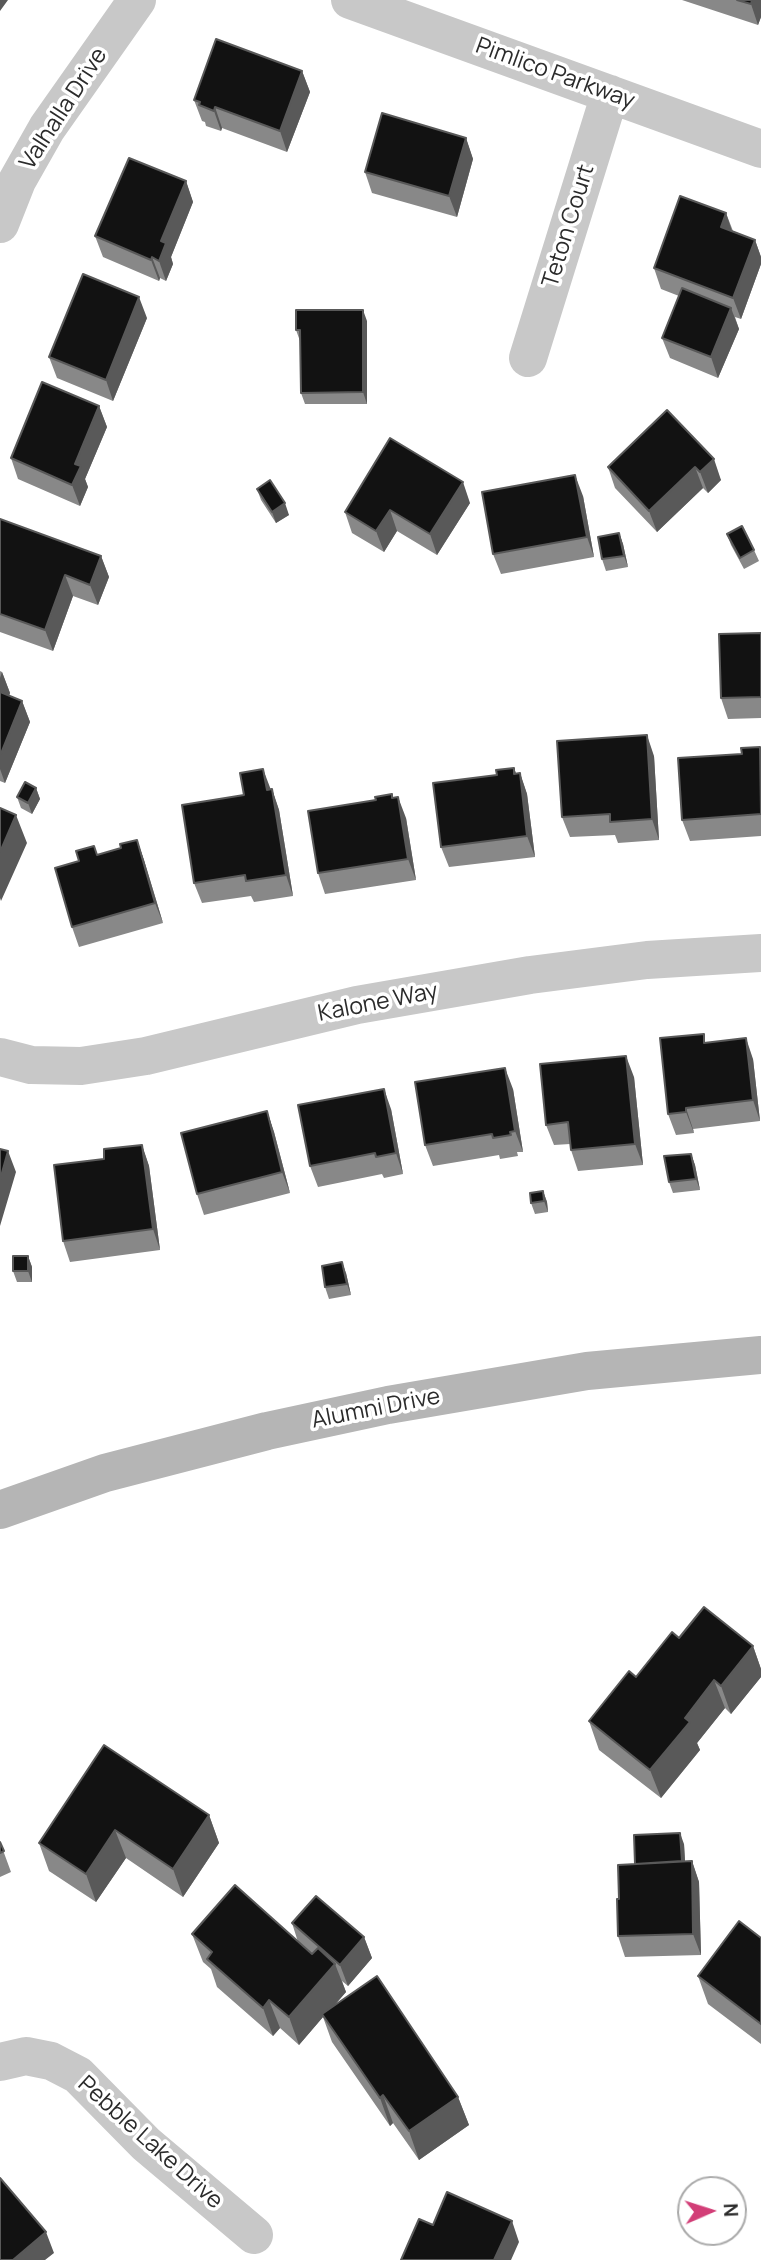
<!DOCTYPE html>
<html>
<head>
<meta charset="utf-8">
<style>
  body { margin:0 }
  #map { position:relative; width:761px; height:2260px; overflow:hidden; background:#fff; font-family:Manrope,sans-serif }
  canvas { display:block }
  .north { position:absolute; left:677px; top:2176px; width:70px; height:70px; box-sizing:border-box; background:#fff; border:2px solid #aaa; border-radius:50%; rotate:87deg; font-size:19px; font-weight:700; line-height:28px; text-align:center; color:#2b2b2b }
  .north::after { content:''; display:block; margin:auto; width:24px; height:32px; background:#d23e77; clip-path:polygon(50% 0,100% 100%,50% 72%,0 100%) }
</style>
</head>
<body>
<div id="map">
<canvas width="761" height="2260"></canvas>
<div class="north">N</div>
</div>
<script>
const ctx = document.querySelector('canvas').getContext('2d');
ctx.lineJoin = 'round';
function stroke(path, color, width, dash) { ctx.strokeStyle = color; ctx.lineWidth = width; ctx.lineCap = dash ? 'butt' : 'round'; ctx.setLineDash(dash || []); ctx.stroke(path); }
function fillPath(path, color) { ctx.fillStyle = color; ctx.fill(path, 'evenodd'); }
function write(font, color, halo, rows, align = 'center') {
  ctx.font = font + ' Manrope,sans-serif'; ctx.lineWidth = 7; ctx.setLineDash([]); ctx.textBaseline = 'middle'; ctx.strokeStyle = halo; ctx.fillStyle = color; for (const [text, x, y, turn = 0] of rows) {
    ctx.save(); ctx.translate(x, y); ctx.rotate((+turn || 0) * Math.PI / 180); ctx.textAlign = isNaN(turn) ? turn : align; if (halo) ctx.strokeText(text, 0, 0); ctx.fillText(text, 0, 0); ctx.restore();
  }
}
const street = new Path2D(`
  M350 0 761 149
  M0 224 17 181 47 128 137 0
  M528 358 610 94
  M0 1057 31 1065 81 1066 146 1056 357 1005 530 975 647 960 761 953
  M0 2062 26 2056 51 2061 78 2075 146 2144 254 2235`);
const secondary = new Path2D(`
  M0 1510 105 1473 267 1431 388 1405 587 1371 761 1355`);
const wall = new Path2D(`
  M682 0H761V17L758 25Z
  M302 71 310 92 287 152 222 128 221 131 206 126 205 122 202 121 194 100Z
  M466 138 473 159 457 217 372 193 365 172Z
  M186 181 193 202 171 257 173 264 166 281 160 278 159 281 103 257 95 236Z
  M726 213 733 231 755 240 761 257V264L741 319 735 317 739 329 718 378 670 358 662 338 679 296 661 289 654 268Z
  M147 318 113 401 57 378 49 357Z
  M367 321V404H305L301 393 300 341 296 330Z
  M99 406 107 427 85 479 88 487 80 506 18 479 11 458Z
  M667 410 721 480 708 493 703 488 657 532 615 488 608 467Z
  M257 489 289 515 276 523 261 500Z
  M583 496 594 557 501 574 493 554Z
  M470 503 437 555 397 531 384 552 352 533 345 512Z
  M0 519 101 556 109 577 98 605 73 596 53 651 0 632Z
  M619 533 623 544 628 567 606 571 602 559Z
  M727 534 754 550 759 561 744 569 731 545Z
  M761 633V718L728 719 721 698Z
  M0 671 2 672 10 693 9 696 22 701 30 722 5 783 0 781Z
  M761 749V836L690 841 682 820 742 754Z
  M654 756 659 840 618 843 615 835 570 837 562 817Z
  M514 768 516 773H520L527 794 535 857 449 867 441 847 497 775Z
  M36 788 40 799 32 814 21 808 17 797Z
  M272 789 279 810 293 896 254 902 251 896 202 903 194 883 244 795Z
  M406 818 416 880 325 894 318 873Z
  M137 840 144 860 163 923 79 947 72 927 79 861 94 846 97 855 121 848Z
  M707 1043 753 1059 760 1121 693 1129 694 1133 676 1135 668 1114Z
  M634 1077 643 1165 578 1171 571 1150 570 1144 554 1145 546 1125Z
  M513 1089 523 1152H517L518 1156 500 1159 499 1155 433 1166 425 1145Z
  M391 1109 403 1174 384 1178 382 1174 318 1187 310 1166Z
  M267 1111 274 1132 290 1193 204 1215 197 1194Z
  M142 1145 149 1166 160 1250 70 1262 63 1241Z
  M691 1154 695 1165 700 1190 673 1193 669 1182Z
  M543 1191 547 1202 548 1212 535 1214 531 1203Z
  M28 1256 32 1267V1282H17L13 1271Z
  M346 1273 351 1295 329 1299 325 1287Z
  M679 1638 753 1646 761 1669V1677L731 1714 725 1708 697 1743 700 1750 661 1798 599 1750 589 1721Z
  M209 1815 219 1843 183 1897 126 1858 96 1902 49 1871 39 1843Z
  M0 1842 11 1872 0 1877Z
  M684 1844 685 1861H692L699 1882 701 1955 625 1957 618 1936 635 1864Z
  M292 1923 364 1937 372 1958 348 1986 342 1981 346 1992 334 2006 458 2097 469 2125 419 2160 393 2123 390 2126 332 2042 323 2017 299 2045 280 2028 273 2036 217 1987 211 1969 203 1962 192 1934 298 1942Z
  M761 1938V2044L708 2004 698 1976Z`);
const shadedWall = new Path2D(`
  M0 0H8L0 11Z
  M752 0H761V17L758 25 751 4Z
  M302 71 310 92 287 152 280 131Z
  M215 107 222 128 221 131 214 111Z
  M466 138 473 159 457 217 449 196Z
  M186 181 193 202 171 257 173 264 166 281 159 261 161 241Z
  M726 213 733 234 721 227Z
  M755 240 761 257V264L741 319 733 298Z
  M152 257 160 278 159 281 151 260Z
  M139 297 147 318 113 401 106 380Z
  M731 308 739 329 718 378 711 357Z
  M363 310 367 321V404L363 392Z
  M99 406 107 427 85 479 88 487 80 506 72 485 75 464Z
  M714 459 721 480 708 493 700 472Z
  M695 467 703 488 657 532 649 511Z
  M575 475 583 496 594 557 587 537Z
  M463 482 470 503 437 555 430 534Z
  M285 503 289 515 276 523 272 512Z
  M390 510 397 531 384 552 376 531Z
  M619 533 623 544 628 567 624 556Z
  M101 556 109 577 98 605 90 585Z
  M65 575 73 596 53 651 45 630Z
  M2 672 10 693 2 711 0 705V678Z
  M22 701 30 722 5 783 0 769V756Z
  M647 735 654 756 659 840 652 819Z
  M514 768 521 788 520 773 527 794 535 857 527 836Z
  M263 769 271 790H267Z
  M36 788 40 799 32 814 28 803Z
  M272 789 279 810 293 896 286 875Z
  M398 797 406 818 416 880 408 859Z
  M16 815 27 843 1 901 0 898V852Z
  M137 840 144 860 163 923 155 903Z
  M746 1038 753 1059 760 1121 753 1100Z
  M626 1056 634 1077 643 1165 635 1144Z
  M505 1068 513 1089 523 1152 515 1131Z
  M384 1089 391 1109 403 1174 396 1153Z
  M686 1108 693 1129 694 1133 686 1112Z
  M267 1111 274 1132 290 1193 282 1172Z
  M142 1145 149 1166 160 1250 153 1229Z
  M8 1151 16 1172 0 1226V1180Z
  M691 1154 695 1165 700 1190 696 1179Z
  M543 1191 547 1202 548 1212 544 1201Z
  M28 1256 32 1267V1282L28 1271Z
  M342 1262 346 1273 351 1295 347 1284Z
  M753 1646 761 1669V1677L731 1714 721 1686Z
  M714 1680 725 1708 697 1743 700 1750 661 1798 650 1770 685 1718Z
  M209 1815 219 1843 183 1897 173 1869Z
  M115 1830 126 1858 96 1902 86 1874Z
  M680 1833 684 1844 686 1878 682 1867Z
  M692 1861 699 1882 701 1955 693 1934Z
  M364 1937 372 1958 348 1986 340 1965Z
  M335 1964 346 1992 324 2017 322 2014 323 2017 299 2045 289 2017Z
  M269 2000 280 2028 273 2036 263 2008Z
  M383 2095 393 2123 390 2126 380 2098Z
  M458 2097 469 2125 419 2160 409 2131Z
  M512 2221 519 2242 511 2260H494Z
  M46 2232 54 2253 45 2260H13Z`);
const building = new Path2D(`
  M737 0H752L751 4Z
  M216 39 302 71 280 131 215 107 214 111 199 105 200 102 194 100Z
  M382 113 466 138 449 196 365 172Z
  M129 158 186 181 161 241 166 243 159 261 152 257 151 260 95 236Z
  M680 196 726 213 721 227 755 240 733 298 654 268Z
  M83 274 139 297 106 380 49 357Z
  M682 288 731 308 711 357 662 338Z
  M296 310H363V392L301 393 300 330H296Z
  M42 382 99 406 75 464 81 466 72 485 11 458Z
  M667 410 714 459 700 472 695 467 649 511 608 467Z
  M390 438 463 482 430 534 390 510 376 531 345 512Z
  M575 475 587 537 493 554 482 492Z
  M270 480 285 503 272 512 257 489Z
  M0 519 101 556 90 585 65 575 45 630 0 614Z
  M742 526 754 550 740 558 727 534Z
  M619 533 624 556 602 559 598 537Z
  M761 633V697L721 698 719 634Z
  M0 692 22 701 0 756Z
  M647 735 652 819 610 822V814L562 817 557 741Z
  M760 747 761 814 682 820 678 758 742 754 741 748Z
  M514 768V774L520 773 527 836 441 847 433 783 497 775 496 770Z
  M263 769 267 790 272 789 286 875 246 881 245 875 194 883 182 805 244 795 240 773Z
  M25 782 36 788 28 803 17 797Z
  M392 794V798L398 797 408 859 318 873 308 811 376 800 375 797Z
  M0 808 16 815 0 852Z
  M137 840 155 903 72 927 55 868 79 861 76 851 94 846 97 855 121 848 120 844Z
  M704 1034V1043L746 1038 753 1100 686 1108V1112L668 1114 660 1038Z
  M626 1056 635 1144 571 1150 568 1122 546 1125 540 1064Z
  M505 1068 515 1131 510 1132 511 1135 493 1138 492 1134 425 1145 415 1082Z
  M384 1089 396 1153 376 1157 375 1153 310 1166 298 1105Z
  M267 1111 282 1172 197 1194 181 1133Z
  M142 1145 153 1229 63 1241 54 1165 104 1159V1149Z
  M0 1149 8 1151 0 1180Z
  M691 1154 696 1179 669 1182 664 1156Z
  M543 1191 544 1201 531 1203 530 1193Z
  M13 1256H28V1271H13Z
  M342 1262 347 1284 325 1287 322 1266Z
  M704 1607 753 1646 721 1686 714 1680 685 1718 690 1722 650 1770 589 1721 629 1671 636 1677 672 1632 679 1638Z
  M104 1745 209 1815 173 1869 115 1830 86 1874 39 1843Z
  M680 1833 682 1861 635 1864 634 1835Z
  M0 1842 4 1851 0 1853Z
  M692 1861 693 1934 618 1936 617 1899H619L618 1865Z
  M235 1885 312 1954 318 1948 335 1964 289 2017 269 2000 263 2008 207 1959 212 1952 192 1934Z
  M316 1896 364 1937 340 1965 292 1923Z
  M739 1921 761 1938V2024L698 1976Z
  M377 1976 458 2097 409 2131 383 2095 380 2098 322 2014Z
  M0 2178 46 2232 13 2260H0Z
  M447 2192 512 2221 494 2260H401L419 2219 433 2225Z`);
const streetNames = [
  ["Pimlico Parkway",555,74,20],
  ["Valhalla Drive",64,109,-57],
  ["Teton Court",569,226,-73],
  ["Kalone Way",378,1003,-11],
  ["Alumni Drive",376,1409,-11],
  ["Pebble Lake Drive",150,2143,42]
];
stroke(street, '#c8c8c8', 38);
stroke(secondary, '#b5b5b5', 38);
fillPath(wall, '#888');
fillPath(shadedWall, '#595959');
fillPath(building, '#121212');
stroke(building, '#595959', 2);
write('23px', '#2b2b2b', '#fff', streetNames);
</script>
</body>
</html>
